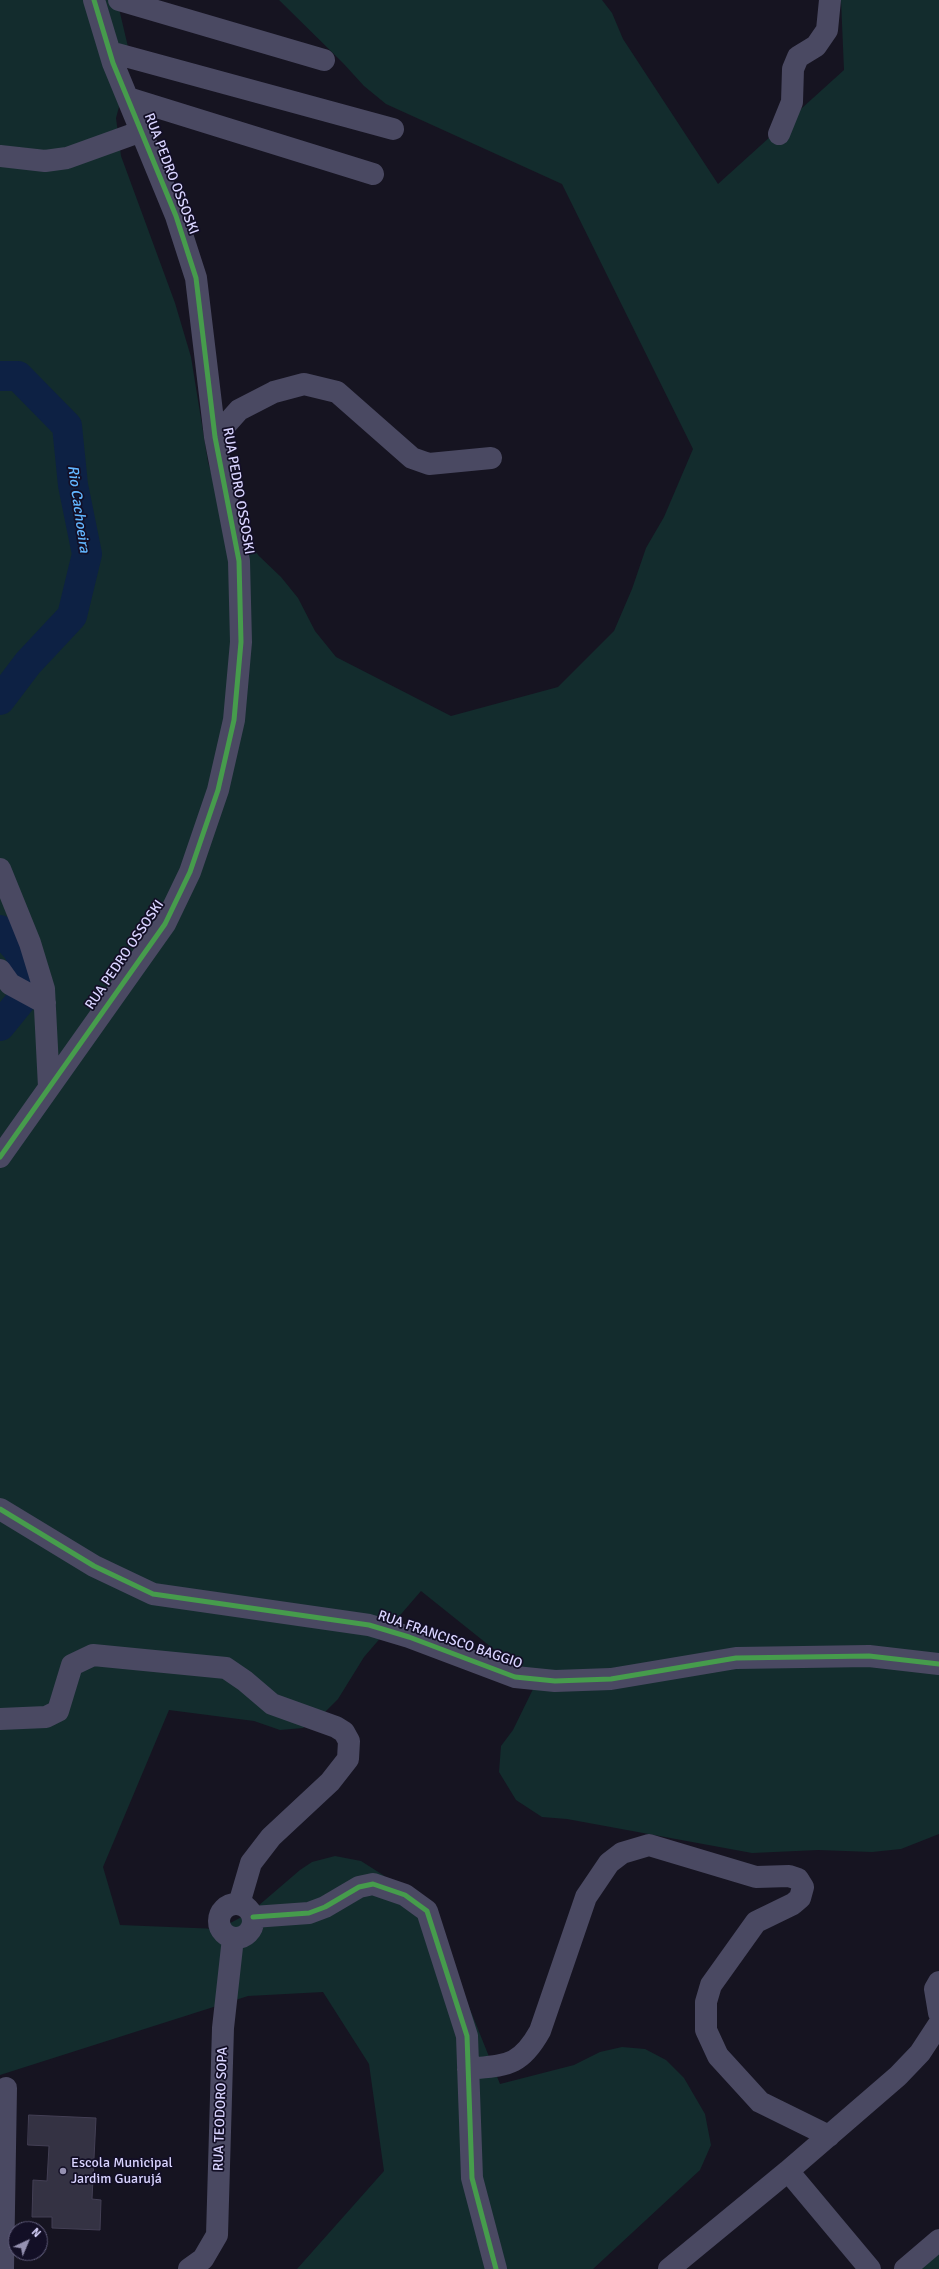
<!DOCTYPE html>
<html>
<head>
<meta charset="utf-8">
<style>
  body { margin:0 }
  #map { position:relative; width:939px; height:2269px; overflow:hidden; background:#161421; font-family:Signika,sans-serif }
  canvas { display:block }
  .north { position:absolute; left:8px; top:2221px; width:40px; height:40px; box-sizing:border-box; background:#130f26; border:1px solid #625e7d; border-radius:50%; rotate:44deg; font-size:11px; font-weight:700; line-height:16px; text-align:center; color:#d9d4ff }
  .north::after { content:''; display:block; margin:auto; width:14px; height:18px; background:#9591b1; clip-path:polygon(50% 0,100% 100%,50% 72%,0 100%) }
</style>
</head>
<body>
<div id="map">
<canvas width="939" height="2269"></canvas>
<div class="north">N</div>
</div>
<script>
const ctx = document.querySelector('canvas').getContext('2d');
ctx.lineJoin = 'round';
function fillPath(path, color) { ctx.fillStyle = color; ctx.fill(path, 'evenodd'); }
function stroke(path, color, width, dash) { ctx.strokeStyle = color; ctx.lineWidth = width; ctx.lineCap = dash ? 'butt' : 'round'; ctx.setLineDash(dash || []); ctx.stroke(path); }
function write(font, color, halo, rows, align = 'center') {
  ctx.font = font + ' Signika,sans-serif'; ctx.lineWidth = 3.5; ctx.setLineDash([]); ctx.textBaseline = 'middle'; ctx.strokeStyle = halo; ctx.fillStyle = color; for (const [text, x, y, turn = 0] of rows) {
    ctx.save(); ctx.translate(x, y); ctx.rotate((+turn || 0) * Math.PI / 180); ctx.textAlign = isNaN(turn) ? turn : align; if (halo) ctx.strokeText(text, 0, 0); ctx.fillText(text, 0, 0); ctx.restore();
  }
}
const green = new Path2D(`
  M0 0H117L128 47 124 88 116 118 121 156 175 303 191 357 208 462 221 507 259 556 281 577 298 598 315 631 336 657 451 716 558 687 614 631 632 589 646 548 664 517 693 449 562 184 386 104 364 86 343 63 279 0H602L612 13 623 39 718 184 844 70 841 0H939V1834L901 1849 872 1852 818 1850 752 1853 567 1819 542 1817 516 1800 499 1772 501 1746 513 1730 536 1683 421 1591 364 1657 338 1699 319 1718 303 1728 280 1730 254 1721 169 1710 103 1867 120 1925 219 1929 251 1912 300 1870 312 1862 335 1856 361 1861 383 1875 409 1900 445 1947 500 2084 574 2065 600 2052 622 2047 645 2049 666 2060 684 2078 705 2114 711 2145 700 2170 593 2269H297L384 2171 369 2064 323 1992 248 1996 0 2075Z
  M939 2250V2269H911Z`);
const river = new Path2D(`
  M0 376H18L67 426 73 485 87 554 72 616 28 663 0 700
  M0 930 17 949 34 979 31 988 0 1026`);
const building = new Path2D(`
  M29 2115 96 2118 92 2199 101 2200 100 2230 52 2228V2217H32L33 2180 47 2181 49 2146 28 2145Z`);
const minor = new Path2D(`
  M119 0 324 60
  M110 52 393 129
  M128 98 373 174
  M779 134 792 102 793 69 798 57 816 46 827 30 830 0
  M0 156 45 161 67 158 142 131
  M215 437 239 410 274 392 304 384 337 392 412 458 429 464 491 458
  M0 869 30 943 44 989 49 1087
  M0 970 10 984 45 1003
  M0 1157 165 924 190 872 218 790 234 720 241 642 239 561 215 437 196 278 176 216 113 63 94 0
  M0 1509 94 1566 153 1594 369 1625 409 1637 515 1677 555 1681 611 1679 736 1658 869 1656 939 1664
  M0 1719 46 1717 58 1711 72 1665 93 1655 226 1668 245 1681 272 1704 336 1727 344 1732 349 1741 348 1759 330 1782 271 1837 251 1863 239 1904
  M219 1921a17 17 0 1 1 34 0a17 17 0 1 1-34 0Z
  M253 1917 309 1913 325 1907 359 1887 373 1884 405 1895 427 1911 467 2036 472 2178 496 2269
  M939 1982 935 1989 939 2013
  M468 2069C506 2065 520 2067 540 2031L586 1897 609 1863 622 1853 649 1845 756 1877 789 1876 798 1879 803 1887 800 1898 793 1904 756 1922 711 1985 706 2002V2030L718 2056 760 2102 829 2136
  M788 2171 870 2269
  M3 2269 6 2088
  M189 2269 203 2259 217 2235 223 2028 233 1938
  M669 2269 788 2171 898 2076 920 2053 939 2024
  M905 2269 939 2240`);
const cycleway = new Path2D(`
  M0 1157 165 924 190 872 218 790 234 720 241 642 239 561 215 437 196 278 176 216 113 63 94 0
  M0 1509 94 1566 153 1594 369 1625 409 1637 515 1677 555 1681 611 1679 736 1658 869 1656 939 1664
  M253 1917 309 1913 325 1907 359 1887 373 1884 405 1895 427 1911 467 2036 472 2178 496 2269`);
const markers = [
  [63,2171,4,"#9591b1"]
];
const streetNames = [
  ["RUA PEDRO OSSOSKI",171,174,69],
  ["RUA PEDRO OSSOSKI",238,491,80],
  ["RUA PEDRO OSSOSKI",125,955,-56],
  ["RUA FRANCISCO BAGGIO",450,1640,19],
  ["RUA TEODORO SOPA",221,2109,-88]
];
const poiNames = [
  ["Escola Municipal",71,2163],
  ["Jardim Guarujá",71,2179]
];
const waterNames = [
  ["Rio Cachoeira",78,509,82]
];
fillPath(green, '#132c2d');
stroke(river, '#0d2144', 30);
fillPath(building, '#343243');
stroke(building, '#433f54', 1);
stroke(minor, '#4a4962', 22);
stroke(cycleway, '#469c4c', 5);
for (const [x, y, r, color] of markers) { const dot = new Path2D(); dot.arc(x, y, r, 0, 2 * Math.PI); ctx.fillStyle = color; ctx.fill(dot); stroke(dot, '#130f26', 1.5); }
write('14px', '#d9d4ff', '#130f26', streetNames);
write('14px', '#d9d4ff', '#130f26', poiNames, 'left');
write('italic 15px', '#62b6ff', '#130f26', waterNames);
</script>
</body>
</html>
